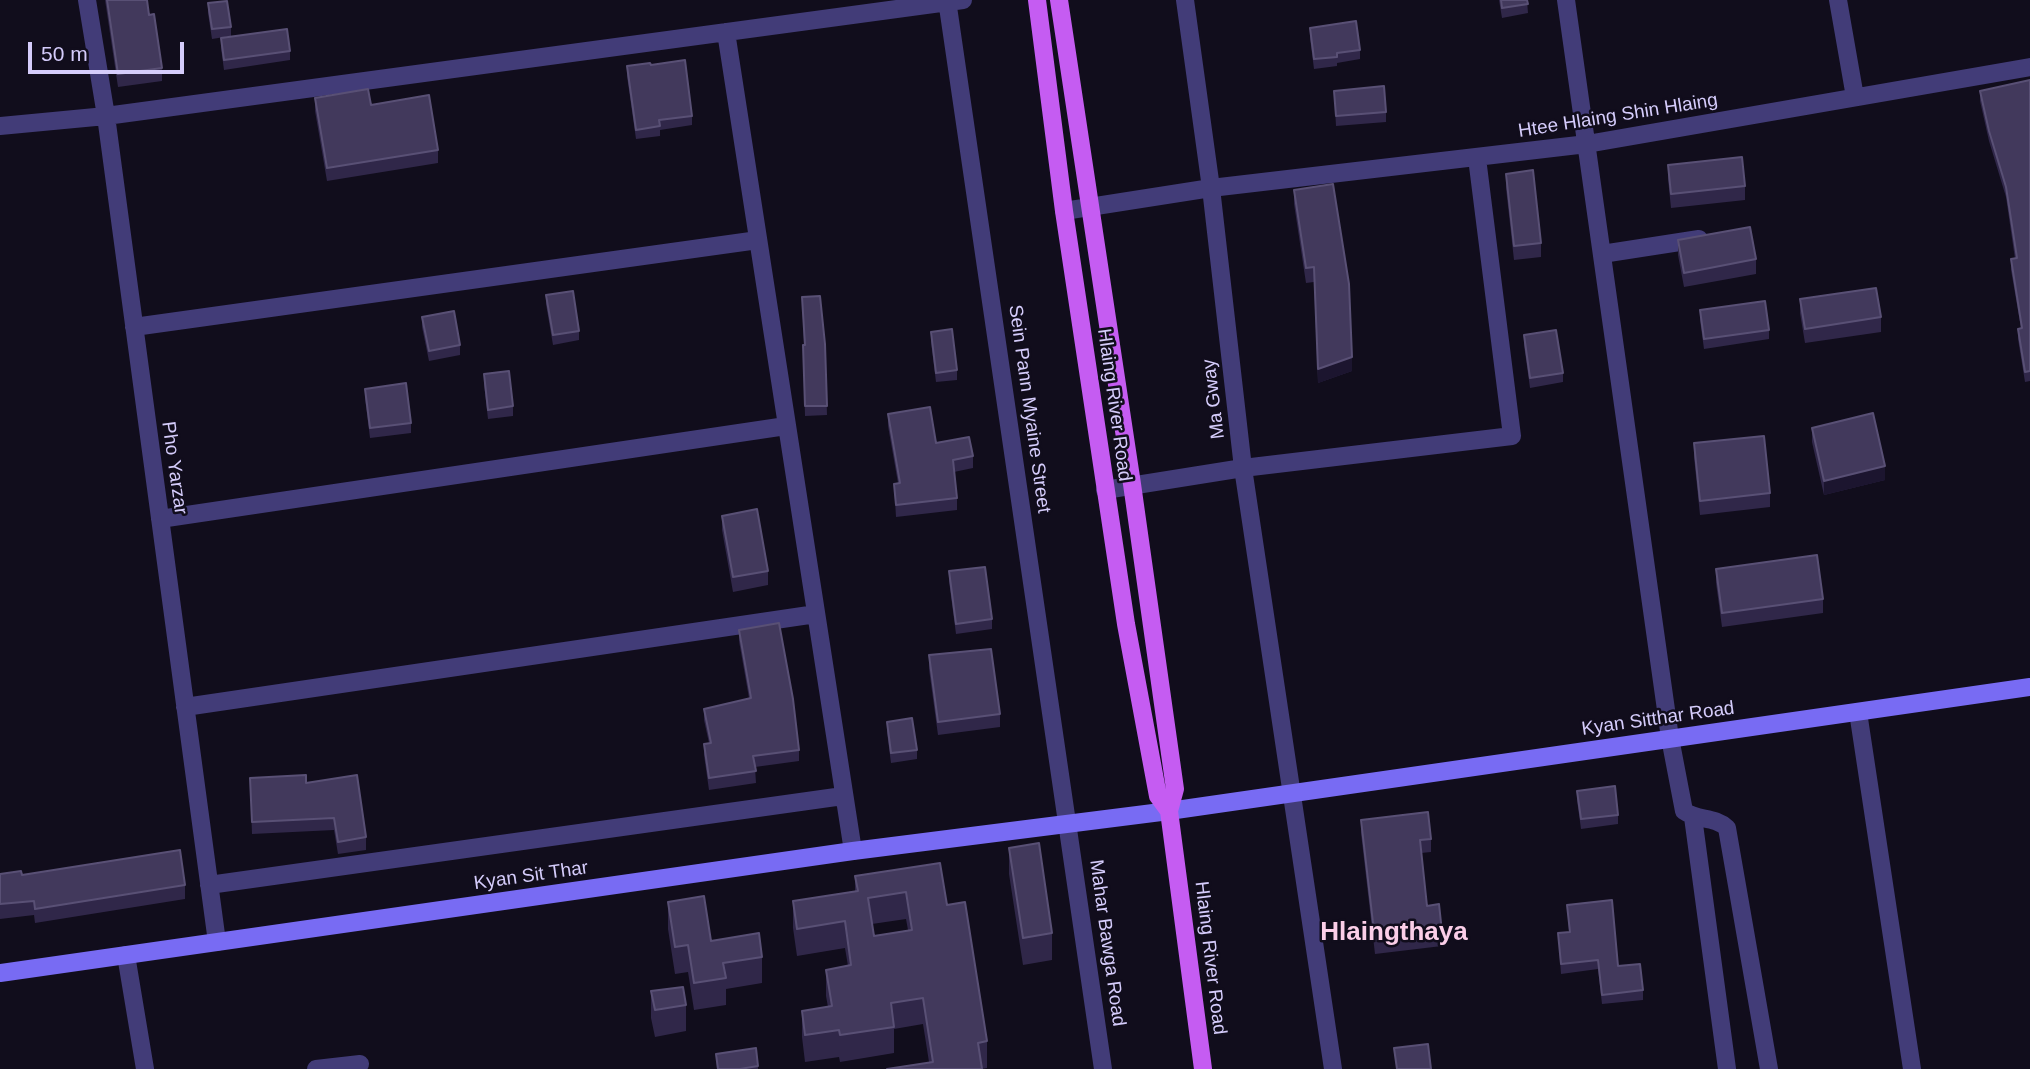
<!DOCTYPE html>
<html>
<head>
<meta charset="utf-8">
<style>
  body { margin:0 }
  #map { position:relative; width:2030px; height:1069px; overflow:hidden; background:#110d1c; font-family:Helvetica,sans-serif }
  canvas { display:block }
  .scale { position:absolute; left:28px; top:42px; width:156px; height:32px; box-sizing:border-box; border:4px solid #d5ccfb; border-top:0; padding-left:9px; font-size:21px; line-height:24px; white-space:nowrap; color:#d5ccfb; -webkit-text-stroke:5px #110d1c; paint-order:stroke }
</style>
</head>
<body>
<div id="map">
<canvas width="2030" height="1069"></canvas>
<div class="scale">50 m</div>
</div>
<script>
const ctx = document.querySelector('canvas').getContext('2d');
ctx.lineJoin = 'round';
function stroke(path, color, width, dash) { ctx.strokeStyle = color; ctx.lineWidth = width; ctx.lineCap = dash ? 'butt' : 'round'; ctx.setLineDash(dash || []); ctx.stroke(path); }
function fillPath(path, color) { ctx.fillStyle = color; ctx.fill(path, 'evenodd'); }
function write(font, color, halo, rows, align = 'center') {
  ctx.font = font + ' Helvetica,sans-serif'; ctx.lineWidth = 5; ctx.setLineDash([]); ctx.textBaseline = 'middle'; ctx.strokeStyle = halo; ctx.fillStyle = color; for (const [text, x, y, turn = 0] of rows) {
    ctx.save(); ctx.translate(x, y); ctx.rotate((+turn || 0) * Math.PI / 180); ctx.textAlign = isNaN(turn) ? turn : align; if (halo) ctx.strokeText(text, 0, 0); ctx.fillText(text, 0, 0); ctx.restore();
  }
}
const minor = new Path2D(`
  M87 0 106 116 217 942
  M947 0 1103 1069
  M1185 0 1211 188 1243 468 1333 1069
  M1566 0 1670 738 1684 811C1698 821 1714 816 1727 828L1769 1069
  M1838 0 1855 97
  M726 32 853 851
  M0 126 106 116 963 0
  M1064 211 1211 188 1587 144 2030 67
  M1602 254 1699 239
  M134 327 758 240
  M1105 490 1243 468 1512 436 1477 158
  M160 519 786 426
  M185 707 816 614
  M1858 712 1912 1069
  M1693 817 1727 1069
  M209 885 843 796
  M126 955 145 1069
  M316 1069 360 1064`);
const secondary = new Path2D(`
  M0 973 853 851 1169 811 2030 687`);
const primary = new Path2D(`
  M1037 0 1064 211 1126 624 1158 796 1169 811
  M1059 0 1132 484 1175 789 1169 811 1203 1069`);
const wall = new Path2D(`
  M105 0H147L149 15 162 68V81L118 87Z
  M1499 0H1527L1528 13 1502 18Z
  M208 3 231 27V36L212 39 208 13Z
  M1310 28 1360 50V59L1337 63V66L1314 69 1310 38Z
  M221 38 290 51V60L224 70 221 48Z
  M651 65 692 116V125L660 130V136L636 139 627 76V66Z
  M2030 80V381L2025 382 2018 339V329L2021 328 2011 270V259H2015L2006 197 1989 141 1980 101V91Z
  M1334 91 1386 112V122L1336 126Z
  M315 98 371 105 438 150V163L327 181 315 111Z
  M1668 165 1745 186V200L1671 208 1668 179Z
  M1506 174 1541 243V257L1514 260 1506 188Z
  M1294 190 1352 371 1318 383 1314 282 1306 283 1294 204Z
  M1678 240 1756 259V274L1684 287 1678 255Z
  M546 295 579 331V340L553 345 546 304Z
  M802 297 825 344 827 415 805 416 803 345H804Z
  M1800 299 1881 317V332L1805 343 1800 313Z
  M1700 310 1769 330V339L1704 349 1700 320Z
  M422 317 460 345V355L429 361 422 327Z
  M931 332 957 370V380L936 382 931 342Z
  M1524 335 1563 373V382L1530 388 1524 345Z
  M484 374 513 406V416L488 419 484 384Z
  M365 389 411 423V433L370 438 365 398Z
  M888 414 936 443 973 456V468L954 472 957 498V510L896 517 894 484 898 483 888 426Z
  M1812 428 1885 480 1824 495 1812 442Z
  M1694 443 1770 493V507L1700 515 1694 457Z
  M722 516 768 571V585L733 592 722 530Z
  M1716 569 1823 599V613L1722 627 1716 583Z
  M949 571 992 619V629L956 634 949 581Z
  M739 630 799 750V761L755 767 756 783 709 790 704 755V744L709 743 704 720V709L749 698 739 641Z
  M929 655 1000 714V727L938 735 929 669Z
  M887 722 917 750V759L891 763 887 732Z
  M250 778 306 783 366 837V850L338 854 334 830 252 834Z
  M1577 791 1618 815V824L1581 829 1577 800Z
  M1361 820 1431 839V852L1421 853 1427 906 1442 932V946L1375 954 1361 833Z
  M1009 848 1052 933V960L1023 965 1009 874Z
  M0 874 185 885V899L35 923 34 915 0 919Z
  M855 876 947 905 987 1041V1068L982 1069 929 1062 923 1024 894 1029V1053L840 1062 839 1057 805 1062 802 1037V1011L828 1007 826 996V970L848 966 845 948 797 956 793 928V901L855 891ZM906 919 908 930 874 936 872 924Z
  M668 902 711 941 762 957V983L726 989V1005L694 1010 688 972 675 974 668 929Z
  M1567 905 1618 966 1643 990V1000L1602 1004 1598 969 1561 974 1558 933 1569 932Z
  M651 991 686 1005V1031L655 1037 651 1018Z
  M716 1054 758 1066V1069H717Z`);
const shadedWall = new Path2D(`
  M1352 357V371L1318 383V369Z
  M1885 466V480L1824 495V481Z`);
const building = new Path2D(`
  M107 0H147L149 15 154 14 162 68 118 74Z
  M1501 0H1527L1528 4 1502 8Z
  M227 1 231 27 212 29 208 3Z
  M1356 21 1360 50 1337 53V57L1314 59 1310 28Z
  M287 29 290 51 224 60 221 38Z
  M685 60 692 116 659 120 660 126 636 130 627 66 650 63 651 65Z
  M2030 80V371L2025 372 2018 329 2022 328 2011 259 2017 258 2006 187 1989 131 1980 91Z
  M1384 86 1386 112 1336 116 1334 91Z
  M368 89 371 105 429 95 438 150 327 168 315 98Z
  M1742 157 1745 186 1671 194 1668 165Z
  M1533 170 1541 243 1514 246 1506 174Z
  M1333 184 1349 284 1352 357 1318 369 1314 267 1306 268 1294 190Z
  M1750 227 1756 259 1684 273 1678 240Z
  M1876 288 1881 317 1805 329 1800 299Z
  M573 291 579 331 553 335 546 295Z
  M820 296 825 344 827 406H805L803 345H805L802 297Z
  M1765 301 1769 330 1704 339 1700 310Z
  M454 311 460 345 429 351 422 317Z
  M952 329 957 370 936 373 931 332Z
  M1556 330 1563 373 1530 378 1524 335Z
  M509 371 513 406 488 410 484 374Z
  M406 383 411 423 370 428 365 389Z
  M930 407 936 443 969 437 973 456 953 460 957 498 896 505 894 484 900 483 888 414Z
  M1873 413 1885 466 1824 481 1812 428Z
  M1764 436 1770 493 1700 501 1694 443Z
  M757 509 768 571 733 577 722 516Z
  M1817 555 1823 599 1722 613 1716 569Z
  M985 567 992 619 956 624 949 571Z
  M779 623 793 699 799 750 753 756 756 771 709 778 704 744 711 743 704 709 751 698 739 630Z
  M991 649 1000 714 938 722 929 655Z
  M912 718 917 750 891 753 887 722Z
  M306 775V783L357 775 366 837 338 842 334 818 252 822 250 778Z
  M1615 786 1618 815 1581 819 1577 791Z
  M1428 812 1431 839 1420 840 1427 906 1439 904 1442 932 1375 940 1361 820Z
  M1039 843 1052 933 1023 938 1009 848Z
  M180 850 185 885 35 909 34 901 0 904V874L21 871 22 875Z
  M940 863 947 905 965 902 987 1041 978 1043 982 1069H887L933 1062 923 998 891 1003 894 1027 840 1035 839 1030 805 1035 802 1011 832 1006 826 970 851 965 845 921 797 929 793 901 858 891 855 876ZM906 892 912 930 874 936 868 898Z
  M704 896 711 941 759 933 762 957 723 963 726 978 694 983 688 945 675 947 668 902Z
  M1612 900 1618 966 1640 964 1643 990 1602 995 1598 960 1561 964 1558 933 1570 932 1567 905Z
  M683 987 686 1005 655 1010 651 991Z
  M1428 1044 1431 1069H1397L1394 1048Z
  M756 1048 758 1066 740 1069H718L716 1054Z`);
const streetNames = [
  ["Htee Hlaing Shin Hlaing",1618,116,-9],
  ["Ma Gway",1214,399,-97],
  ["Hlaing River Road",1114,405,82],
  ["Sein Pann Myaine Street",1029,409,82],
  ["Pho Yarzar",174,468,82],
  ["Kyan Sitthar Road",1658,719,-8],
  ["Kyan Sit Thar",531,876,-8],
  ["Mahar Bawga Road",1107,943,82],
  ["Hlaing River Road",1210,958,83]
];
const districtNames = [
  ["Hlaingthaya",1394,933]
];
stroke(minor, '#423c78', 18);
stroke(secondary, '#786bf3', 18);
stroke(primary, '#c55cf2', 18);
fillPath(wall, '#302749');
fillPath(shadedWall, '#1c152f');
fillPath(building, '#42395c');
stroke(building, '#595075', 2);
write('19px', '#d5ccfb', '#110d1c', streetNames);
write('bold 26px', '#fbcee8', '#110d1c', districtNames);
</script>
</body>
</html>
